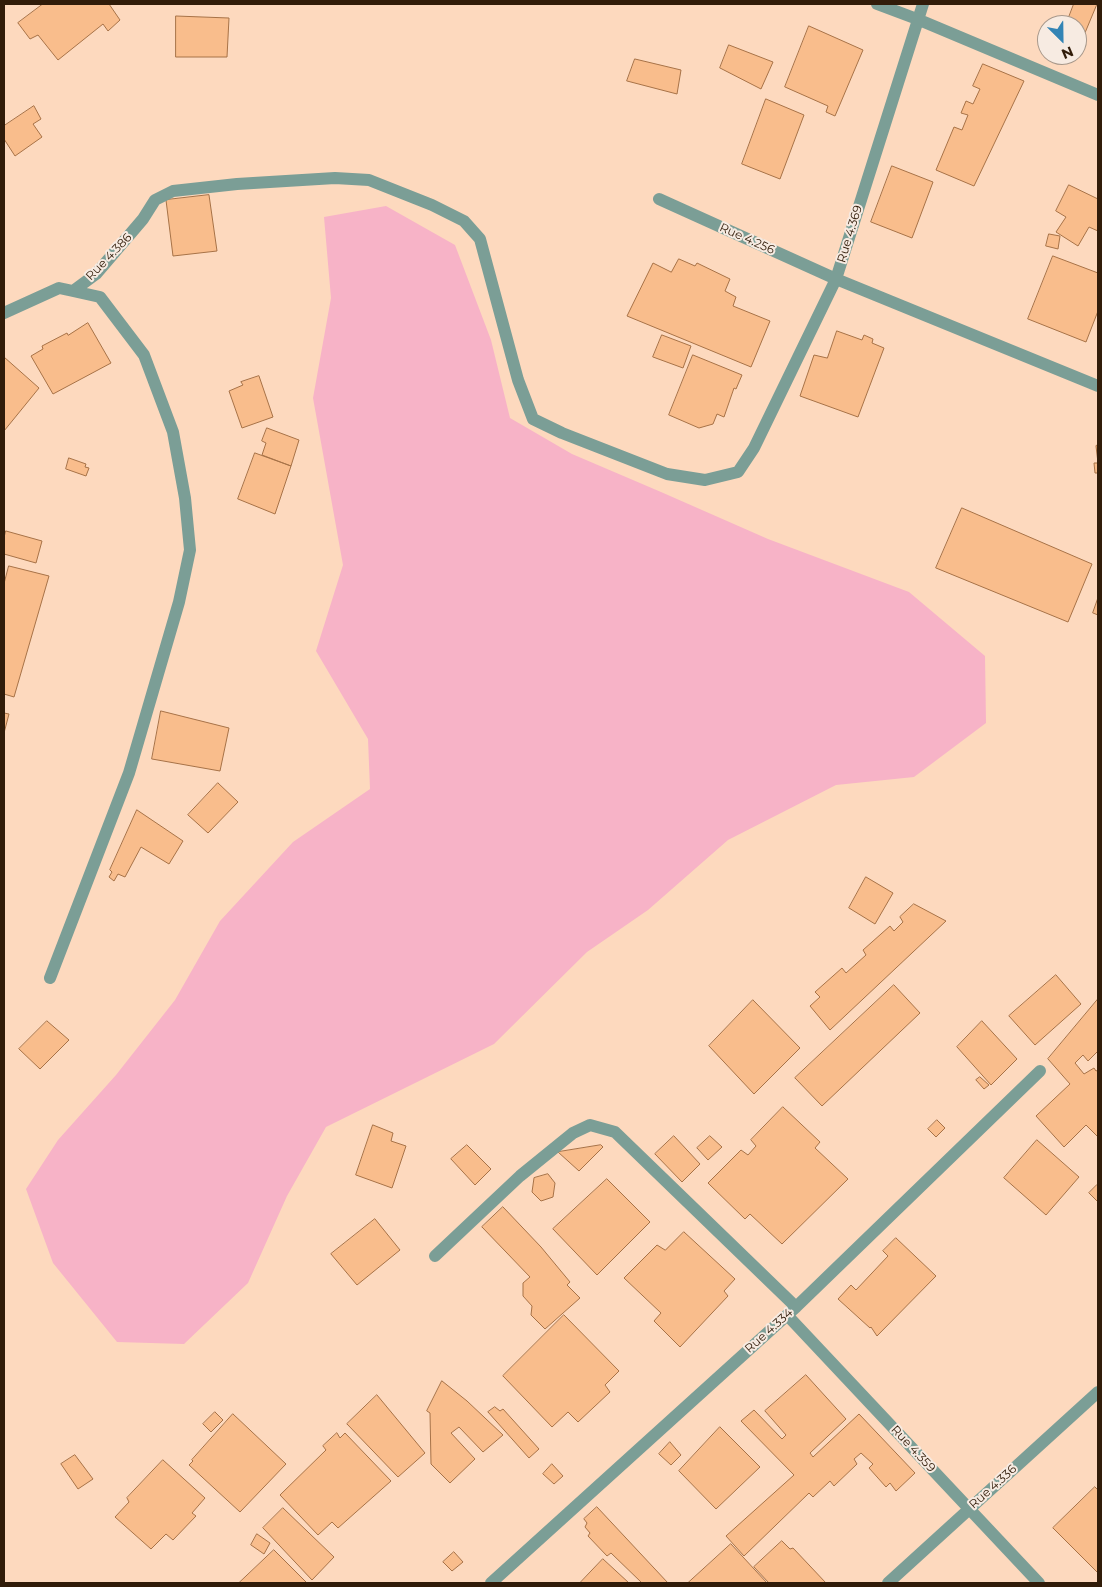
<!DOCTYPE html>
<html>
<head>
<meta charset="utf-8">
<style>
  body { margin:0 }
  #map { position:relative; width:1102px; height:1587px; overflow:hidden; background:#fdd9be; font-family:Montserrat,sans-serif }
  canvas { display:block }
  .frame { position:absolute; inset:0; border:5px solid #311c09; pointer-events:none }
  .north { position:absolute; left:1037px; top:15px; width:50px; height:50px; box-sizing:border-box; background:#f7ebe2; border:1px solid #a8988b; border-radius:50%; rotate:157deg; font-size:14px; font-weight:700; line-height:20px; text-align:center; color:#311c09 }
  .north::after { content:''; display:block; margin:auto; width:18px; height:22px; background:#3384b5; clip-path:polygon(50% 0,100% 100%,50% 72%,0 100%) }
</style>
</head>
<body>
<div id="map">
<canvas width="1102" height="1587"></canvas>
<div class="frame"></div>
<div class="north">N</div>
</div>
<script>
const ctx = document.querySelector('canvas').getContext('2d');
ctx.lineJoin = 'round';
function fillPath(path, color) { ctx.fillStyle = color; ctx.fill(path, 'evenodd'); }
function stroke(path, color, width, dash) { ctx.strokeStyle = color; ctx.lineWidth = width; ctx.lineCap = dash ? 'butt' : 'round'; ctx.setLineDash(dash || []); ctx.stroke(path); }
function write(font, color, halo, rows, align = 'center') {
  ctx.font = font + ' Montserrat,sans-serif'; ctx.lineWidth = 4; ctx.setLineDash([]); ctx.textBaseline = 'middle'; ctx.strokeStyle = halo; ctx.fillStyle = color; for (const [text, x, y, turn = 0] of rows) {
    ctx.save(); ctx.translate(x, y); ctx.rotate((+turn || 0) * Math.PI / 180); ctx.textAlign = isNaN(turn) ? turn : align; if (halo) ctx.strokeText(text, 0, 0); ctx.fillText(text, 0, 0); ctx.restore();
  }
}
const green = new Path2D(`
  M386 206 455 245 491 340 510 418 572 454 661 492 768 539 909 592 985 656 986 723 914 777 836 785 728 840 648 910 587 952 494 1044 326 1127 287 1196 248 1283 184 1344 117 1342 53 1263 26 1189 58 1140 116 1075 175 1000 220 921 293 842 370 789 368 739 316 651 343 565 313 398 331 298 324 217Z`);
const building = new Path2D(`
  M43 4H109L120 20 108 31 103 24 58 60 38 35 30 39 18 23Z
  M1074 4H1097L1077 52V25H1066Z
  M176 16 229 18 227 57H176Z
  M809 26 863 50 835 116 826 112 828 106 785 87Z
  M729 45 773 62 761 89 720 68Z
  M635 59 681 70 677 94 627 81Z
  M983 64 1024 81 974 186 936 170 954 127 962 130 968 115 961 113 966 101 973 104 980 89 973 86Z
  M766 99 804 115 780 179 742 164Z
  M34 106 41 119 33 124 42 137 15 156 4 139V126Z
  M892 166 933 182 912 238 871 222Z
  M1069 185 1098 199V231L1089 227 1078 246 1056 232 1066 217 1056 211Z
  M209 195 217 251 173 256 166 200Z
  M1049 234 1060 236 1058 249 1046 246Z
  M1053 256 1098 273V311L1086 342 1028 319Z
  M679 259 695 266 697 263 730 279 725 291 736 297 733 306 770 321 751 367 627 316 653 263 671 272Z
  M88 323 111 363 53 394 31 356 43 349 42 346 67 333 68 335Z
  M837 331 862 340 864 335 873 339 872 343 884 348 858 417 800 396 814 355 827 358Z
  M662 335 691 346 683 368 653 357Z
  M693 355 742 375 736 389 734 388 724 417 717 414 713 424 699 428 669 415Z
  M4 357 39 388 4 431Z
  M259 376 273 417 242 428 229 391 243 385 241 382Z
  M267 428 299 440 291 466 262 455 266 443 262 441Z
  M1098 445V473H1095L1094 463H1098L1096 446Z
  M255 453 291 466 275 514 238 499Z
  M69 458 86 464 85 467 89 468 86 476 66 469Z
  M962 508 1092 564 1068 622 936 568Z
  M6 531 42 541 36 563 4 554V538Z
  M9 566 49 576 14 697 4 694V584Z
  M1098 598V615L1093 613Z
  M161 711 229 728 220 771 152 759Z
  M4 713 9 714 4 733Z
  M218 783 238 802 208 833 188 815Z
  M137 810 183 841 169 864 141 847 125 877 118 874 114 881 109 877 112 872 110 870Z
  M866 877 893 893 875 924 849 908Z
  M914 904 946 921 830 1030 810 1006 820 997 815 992 842 968 846 973 866 955 863 950 890 926 894 931 903 922 900 917Z
  M1056 975 1081 1004 1035 1045 1009 1016Z
  M894 985 920 1013 822 1106 795 1078Z
  M1098 999V1051L1088 1061 1083 1055 1075 1063 1084 1074 1094 1068 1096 1071 1098 1070V1137L1086 1125 1064 1147 1036 1116 1070 1084 1048 1059Z
  M753 1000 800 1048 754 1094 709 1046Z
  M47 1021 69 1040 40 1069 19 1049Z
  M982 1021 1017 1059 991 1085 957 1047Z
  M980 1077 989 1085 984 1089 976 1080Z
  M783 1107 820 1142 815 1148 848 1179 782 1244 750 1214 745 1219 708 1183 741 1150 748 1155 756 1146 751 1140Z
  M937 1120 945 1128 936 1137 928 1129Z
  M373 1125 393 1133 391 1141 406 1146 392 1188 356 1175Z
  M674 1136 700 1164 682 1182 655 1154Z
  M710 1136 722 1147 708 1160 697 1148Z
  M1037 1140 1079 1177 1046 1215 1004 1178Z
  M467 1145 491 1169 475 1185 451 1159Z
  M601 1145 603 1147 579 1171 558 1152Z
  M548 1174 555 1183 553 1197 541 1201 532 1192 534 1178Z
  M607 1179 650 1222 597 1275 553 1229Z
  M1097 1185 1098 1186V1202L1089 1193Z
  M503 1207 541 1247 570 1282 567 1285 580 1298 545 1329 531 1315 532 1306 523 1296V1283L530 1277 482 1227Z
  M375 1219 400 1250 357 1285 331 1254Z
  M684 1232 735 1279 724 1291 728 1296 680 1347 654 1321 661 1313 624 1278 657 1245 665 1250Z
  M896 1238 936 1276 877 1336 871 1327 870 1328 838 1299 851 1285 856 1290 888 1256 883 1251Z
  M564 1315 619 1371 605 1385 610 1392 578 1422 568 1412 552 1427 503 1376Z
  M806 1375 846 1419 810 1453 813 1457 859 1414 915 1473 896 1491 890 1483 886 1487 869 1468 873 1464 861 1453 854 1459 857 1464 834 1486 830 1481 813 1497 809 1493 744 1556 726 1536 794 1475 741 1421 754 1410 782 1439 786 1435 765 1411Z
  M442 1381 467 1401 503 1435 483 1452 459 1427 451 1433 475 1459 450 1483 431 1464 430 1413 427 1411Z
  M377 1395 425 1453 398 1477 347 1424Z
  M495 1407 500 1411 503 1409 539 1449 529 1458 488 1412Z
  M215 1412 223 1420 211 1432 203 1424Z
  M233 1414 286 1464 240 1512 189 1465 193 1461 192 1460Z
  M720 1427 760 1467 716 1509 679 1471Z
  M337 1433 340 1438 345 1433 391 1481 338 1528 332 1522 318 1535 280 1495 326 1450 323 1446Z
  M670 1442 681 1455 671 1465 659 1454Z
  M75 1455 93 1479 78 1489 61 1464Z
  M163 1460 205 1498 192 1513 196 1516 173 1540 166 1534 151 1549 115 1517 129 1502 127 1498Z
  M552 1464 563 1476 554 1484 543 1474Z
  M1095 1487 1098 1490V1573L1053 1528Z
  M597 1507 668 1583H642L611 1553 607 1556 588 1536 590 1533 585 1527 587 1523 584 1519Z
  M283 1508 334 1557 312 1580 263 1528Z
  M257 1534 270 1543 264 1554 251 1545Z
  M782 1541 790 1549 793 1548 826 1583H769L754 1567Z
  M731 1544 767 1583H688Z
  M274 1550 307 1583H239Z
  M454 1552 463 1562 452 1571 443 1562Z
  M603 1559 629 1583H580Z`);
const minor = new Path2D(`
  M877 4 917 19 1098 95
  M923 4 836 279 1098 386
  M4 313 59 288 73 291 96 274 143 219 155 200 173 191 237 184 335 178 369 180 432 205 464 221 480 239 518 380 533 419 562 433 667 474 705 480 738 472 754 448 836 279 659 199
  M50 978 129 773 179 602 190 550 185 498 173 432 144 355 100 297 73 291
  M435 1256 520 1176 573 1133 590 1125 615 1132 796 1307
  M787 1315 1039 1583
  M491 1583 796 1307 1040 1071
  M888 1583 1098 1392`);
const streetNames = [
  ["Rue 4.369",850,234,-73],
  ["Rue 4.256",747,239,24],
  ["Rue 4.386",109,257,-46],
  ["Rue 4.334",769,1331,-42],
  ["Rue 4.359",913,1449,47],
  ["Rue 4.336",993,1487,-42]
];
fillPath(green, '#f7b3c7');
fillPath(building, '#f9bd8c');
stroke(building, '#a77247', 1);
stroke(minor, '#7b9e96', 12);
write('12px', '#311c09', '#f7ebe2', streetNames);
</script>
</body>
</html>
